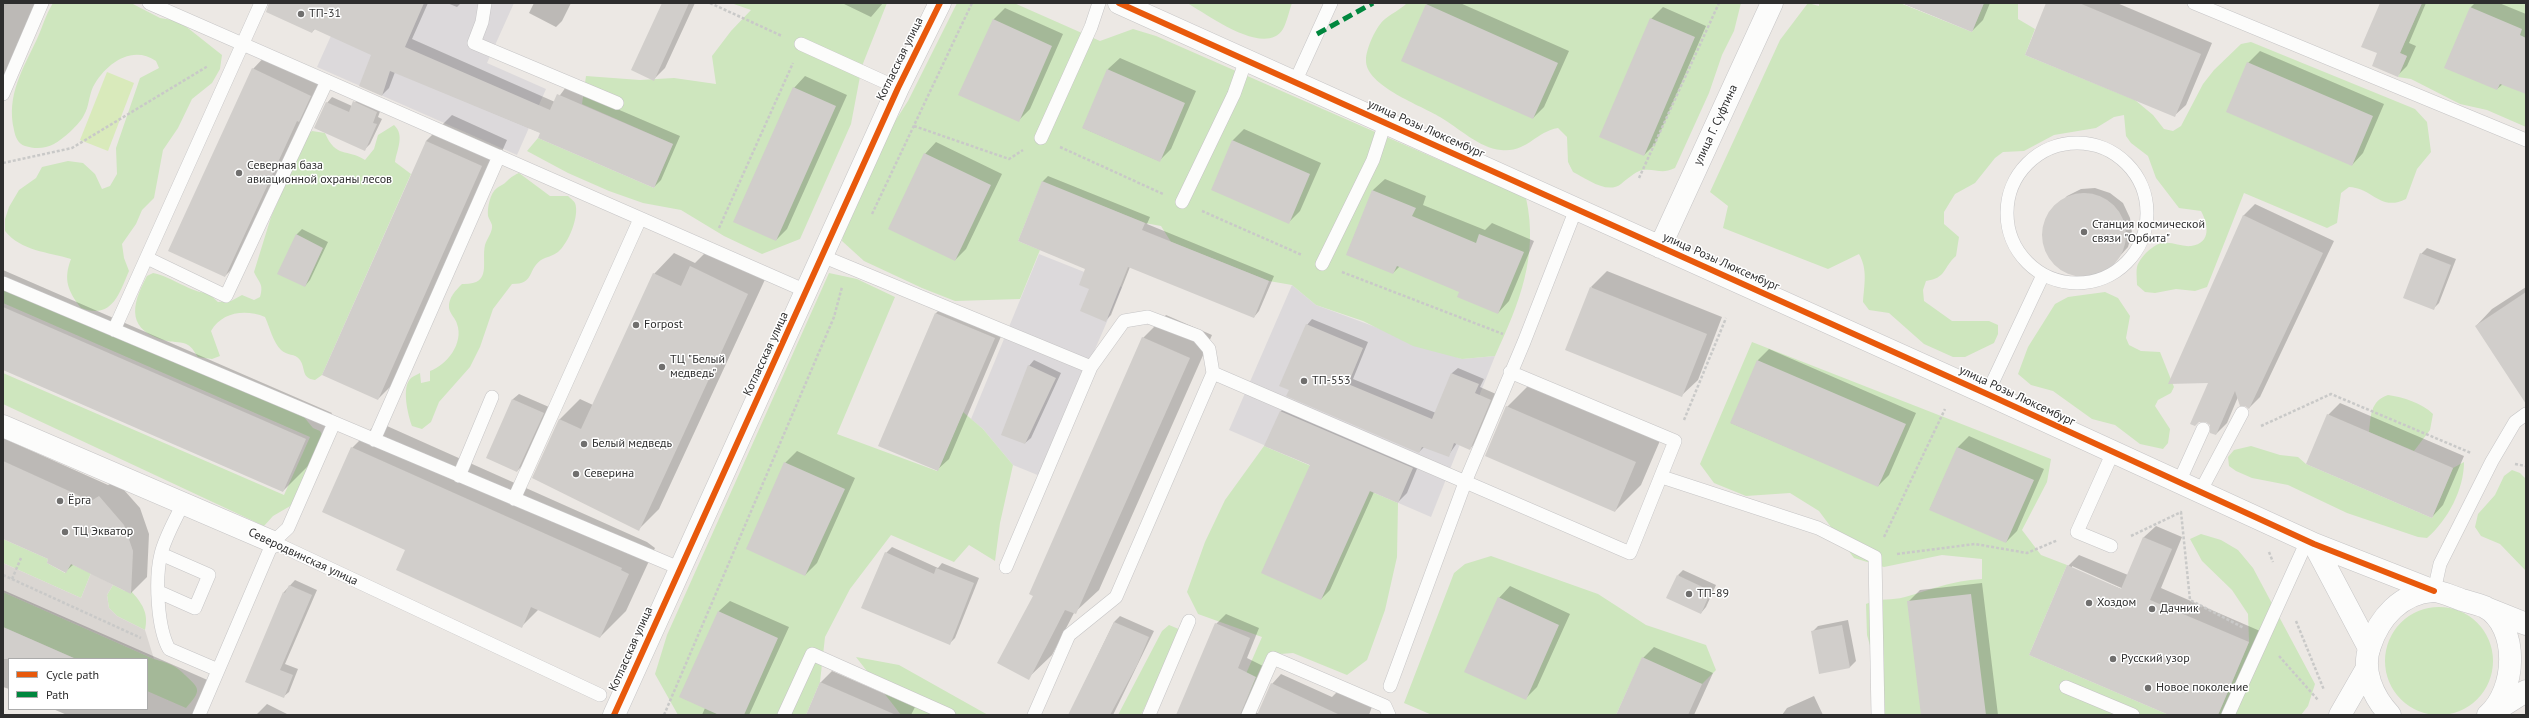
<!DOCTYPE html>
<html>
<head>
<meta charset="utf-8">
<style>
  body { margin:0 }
  #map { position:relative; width:2529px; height:718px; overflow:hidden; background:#ece8e4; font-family:"PT Sans",sans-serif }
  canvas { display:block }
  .frame { position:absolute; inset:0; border:4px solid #2e2e2e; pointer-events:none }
  .legend { position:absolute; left:8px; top:658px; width:140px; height:52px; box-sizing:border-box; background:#fff; border:1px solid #ababab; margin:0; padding:5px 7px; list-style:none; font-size:12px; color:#2e2e2e }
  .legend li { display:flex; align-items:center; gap:8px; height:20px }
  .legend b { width:20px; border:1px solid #ababab }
</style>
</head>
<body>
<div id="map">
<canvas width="2529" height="718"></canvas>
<div class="frame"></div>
<ul class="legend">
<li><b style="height:5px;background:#e8590c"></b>Cycle path</li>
<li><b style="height:5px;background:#00873e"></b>Path</li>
</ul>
</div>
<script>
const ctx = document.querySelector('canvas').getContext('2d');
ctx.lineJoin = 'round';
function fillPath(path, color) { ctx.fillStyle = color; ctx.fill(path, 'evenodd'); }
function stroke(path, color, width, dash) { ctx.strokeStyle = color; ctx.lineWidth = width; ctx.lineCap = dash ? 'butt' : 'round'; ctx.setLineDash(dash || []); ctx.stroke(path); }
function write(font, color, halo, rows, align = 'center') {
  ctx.font = font + ' "PT Sans",sans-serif'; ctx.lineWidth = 3; ctx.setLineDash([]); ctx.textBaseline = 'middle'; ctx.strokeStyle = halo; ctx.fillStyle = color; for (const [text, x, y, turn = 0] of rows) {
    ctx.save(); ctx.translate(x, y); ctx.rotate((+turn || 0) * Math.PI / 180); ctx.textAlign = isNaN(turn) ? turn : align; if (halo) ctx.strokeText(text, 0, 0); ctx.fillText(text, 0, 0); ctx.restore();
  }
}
const industrial = new Path2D(`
  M331 3H514L487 63 546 89 517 155 317 67 343 9Z
  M1039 254 1122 287 1040 476 1013 465 983 429 971 419Z
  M1292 285 1316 305 1462 359 1495 356 1431 517 1229 430Z`);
const green = new Path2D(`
  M53 3H131L160 18 179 21 222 55 220 69 212 83 192 99 178 128 163 150 154 198 142 210 136 224 122 244 124 258 129 271C119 294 112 320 81 308 68 291 63 280 71 259 48 252 21 251 5 231V219L9 207 19 190 36 178 42 167 68 161 83 163 95 174 102 189 110 186 117 174 116 148 140 78 159 68 156 61C132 44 105 64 93 87 89 95 89 107 84 115 80 124 62 140 54 144 45 149 34 149 25 146 18 144 15 136 14 130 6 95 23 69 37 39 43 26 45 16 53 3Z
  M731 3H887L862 66 851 124 800 239 762 254 724 236 681 210 643 203 609 191 568 173 527 151 538 138 654 188 673 144 582 104 586 76 640 80 674 78 716 84 712 56 731 31 751 10Z
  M957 3H1014L1100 41 1133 29 1156 36 1526 198C1539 256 1519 304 1495 356L1462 359 1413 346 1363 321 1316 305 1292 285 1269 281 1171 242 1161 226 1145 223 1042 182 1018 241 1040 250 1020 299 955 301 922 288 864 261 842 241 849 209 885 137 908 101Z
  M1187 3H1292C1289 11 1287 22 1283 29 1265 58 1207 14 1187 3Z
  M1407 3H1741L1734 31 1722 55 1709 93 1675 168C1660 175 1657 168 1642 170 1635 172 1627 179 1621 184 1607 195 1586 178 1573 172L1568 162 1567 137 1558 128C1535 132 1527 153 1501 150 1479 148 1459 128 1440 117 1423 106 1365 86 1366 60 1366 49 1376 26 1385 19 1392 13 1400 10 1407 3Z
  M1808 3 1819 6V3H1900L1972 32 1984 3H2018V19L2035 29 2025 55 2135 100 2153 115 2164 129 2173 131 2181 126 2203 84 2214 70 2241 44 2251 42 2415 109 2427 122 2431 152 2417 169 2406 199C2380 212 2373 188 2349 187L2341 193 2337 223 2327 228 2244 193 2207 287 2195 291 2176 289 2155 293 2145 292 2137 285C2137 280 2136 272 2137 267 2140 257 2154 243 2164 243 2173 242 2182 247 2191 246 2212 243 2208 224 2201 211L2179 208 2156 178 2148 156 2131 143 2126 136 2124 115 2114 117 2096 128 2054 135 2024 151 2003 152 1995 158 1975 183 1955 194 1944 212V224L1959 237 1956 256C1943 267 1947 278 1926 281L1923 290 1924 301 1952 321H1989L1998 325V334L1994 343 1965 357H1953L1924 344 1889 313 1869 310 1863 302C1864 285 1868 270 1859 254L1828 269 1723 228 1728 206 1710 192 1780 40Z
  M2422 3H2526V127L2487 110 2460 104 2411 79 2398 77 2407 56 2400 53Z
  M394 125C405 135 397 149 395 162L411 174 322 375 315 380C301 378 306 369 300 360 295 353 287 356 281 350 273 342 270 328 265 317 245 309 222 312 211 331L220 356 212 359 198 357C195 353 192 347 188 345 182 341 174 343 167 341 127 331 130 307 147 276L153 273C171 276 191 293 208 293L218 302 231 301 242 295 254 300 260 297C264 284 259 283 254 272L271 217 307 135 312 131 325 133C336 159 347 148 365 160L374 149 378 135Z
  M519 173 550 196H568C570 198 574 201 575 203 580 216 568 244 558 252 553 256 546 257 541 260 527 270 535 284 512 284L493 309 480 347 470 367 439 402 431 422 422 429 412 426C408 415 401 387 411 378 413 376 417 375 420 373L421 383 430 381V371C447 365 464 343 457 324 456 319 450 314 449 308 448 298 456 290 462 284 493 285 481 263 485 245 487 238 493 232 492 225 491 222 489 219 488 216 487 208 490 193 497 188 499 186 503 185 505 183 510 178 512 176 519 173Z
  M829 273 857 279 895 297 837 434 937 471 963 412 983 429 1013 465 1000 523 995 561 969 545 954 562 891 535 850 589 825 637 820 682 806 715H678L655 674 667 635Z
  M3 287 304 417 313 428 320 431 324 438 292 505 273 516 264 526 3 404V373L284 495 310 437 3 303Z
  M2105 292 2118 298 2130 316 2126 338 2129 345 2141 351 2160 352 2174 387 2171 393 2158 400 2155 406 2170 429 2168 443 2163 449 2140 444 2115 425 2092 419 2053 391 2031 385 2018 374 2028 347 2055 304 2068 297Z
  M1752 342 2051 459 2047 482 2022 530 2041 555 2067 565 2029 655 2169 715H1885L1880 681 1867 635 1866 604C1882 597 1891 601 1905 597 1934 589 1950 581 1982 579V559L1942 555 1884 567 1854 558 1819 511 1790 493 1746 496 1714 483 1700 464Z
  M2388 395C2403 397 2422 403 2433 414L2430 430 2414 451 2369 432C2371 416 2370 401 2388 395Z
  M1264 446 1398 503 1397 557 1385 610 1367 660 1347 675 1293 653 1267 655 1239 715H1228L1262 637 1198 614 1187 592 1205 542 1225 500Z
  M2251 446 2280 455 2298 457 2306 464 2432 518 2453 468 2464 462C2464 489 2448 520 2427 538L2418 537 2347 513 2288 485 2252 478 2236 471 2229 466 2228 457 2234 450Z
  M2512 470 2520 473 2526 479V571L2500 544 2481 536 2475 527 2478 514 2495 495 2504 476Z
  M2201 534 2221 540 2238 550 2253 568 2315 684 2308 706 2301 715H2218L2249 642 2248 614 2232 590 2202 561 2190 539Z
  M3 539 48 559 47 563 65 573 71 564 91 573 81 598 3 563Z
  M1491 556 1598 594 1646 625 1706 645 1716 670 1702 684 1642 658 1616 715H1432L1404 703 1454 573 1465 564Z
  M113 585 125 591H131C142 603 149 613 145 630L117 616 109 608 107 595Z
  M3 592 154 659C168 663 175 665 185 675 200 689 202 690 186 708L147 691V659H76L3 627Z
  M2385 661a54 54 0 1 1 108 0a54 54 0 1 1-108 0Z
  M1169 625 1181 630 1141 715H1118L1162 631Z
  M856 657 899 665 988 715H901Z`);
const pitch = new Path2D(`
  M107 72 134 83 108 151 80 140Z`);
const plaza = new Path2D(`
  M3 563 81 598 91 573 113 585 107 595 109 608 117 616 145 630 154 659 3 592Z`);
const shadow = new Path2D(`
  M3 3H41L3 91Z
  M288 3H428L412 39 555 102 566 87 680 136 661 180 654 187 541 133 395 72 389 88 382 95 373 55 316 28 312 32Z
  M447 3H461L457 7Z
  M534 3H571L562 21 556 27 529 13Z
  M663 3H695L665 68 654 79Z
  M842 3H883L871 17Z
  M1428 3H1460L1569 51 1544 107 1533 118 1426 5Z
  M1902 3H1990L1983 20 1972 31Z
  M2047 3H2117L2212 43 2186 105 2174 116Z
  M2381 3H2426L2409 43 2416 46 2407 66 2398 75 2378 53Z
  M2475 3H2499L2526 14V93L2503 84 2497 89 2446 68 2471 7Z
  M1663 7 1706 26 1655 144 1644 155 1651 19Z
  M1005 8 1063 34 1030 109 1018 121 993 20Z
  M2260 51 2384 104 2363 153 2352 165 2248 63Z
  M269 52 327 79 241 260 225 276 253 69Z
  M1120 58 1196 91 1171 149 1159 161 1083 128 1108 69Z
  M805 76 847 95 787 229 776 240 794 88Z
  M360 96 382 106 378 117 382 119 370 144 364 150 327 103 332 97 352 106Z
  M452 115 507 140 404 373 378 399 426 141Z
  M1244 129 1321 163 1300 211 1289 222 1232 141Z
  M936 142 1002 174 966 249 955 260 925 154Z
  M1048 176 1150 217 1147 224 1274 276 1259 311 1254 317 1130 267 1111 315 1106 320 1087 268 1042 182Z
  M1385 179 1426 196 1423 205 1485 230 1492 223 1534 241 1509 301 1498 313 1461 291 1400 266 1393 273 1347 254 1373 190Z
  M2095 188 2110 193 2123 203 2130 218 2132 233 2128 247 2110 267 2094 275 2077 276 2061 269 2050 257 2044 242V226L2050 214 2067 196 2081 189Z
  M2255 204 2334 241 2260 397 2249 408 2238 397 2227 423 2216 434 2210 382 2243 216Z
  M302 229 328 242 310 280 305 286 296 235Z
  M711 247 768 273 659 509 639 529 559 420 580 399 593 405 654 274 674 253 695 263Z
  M2427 248 2456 259 2439 303 2434 308 2421 254Z
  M3 270 332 413 309 465 283 491 3 369Z
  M1607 271 1722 317 1698 380 1681 396 1591 287Z
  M2526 287V389L2476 326 2492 309Z
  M948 302 1005 327 949 459 937 470 880 445 936 313Z
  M1166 315 1212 335 1099 590 1074 613 1052 655 1028 678 1035 595 1143 338Z
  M1312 319 1368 342 1353 379 1436 413 1452 373 1458 368 1484 379 1480 387 1496 394 1475 443 1470 449 1457 443 1448 456 1425 446 1419 452 1290 390 1307 325Z
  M1769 349 1916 413 1889 475 1878 486 1731 423 1758 360Z
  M1034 360 1061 373 1031 438 1025 443 1029 366Z
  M1533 381 1662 436 1641 485 1615 511 1507 407Z
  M519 394 549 407 523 465 517 471 488 457 513 399Z
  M1290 402 1421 459 1407 493 1398 502 1374 492 1330 590 1321 599 1311 465 1266 445 1281 411Z
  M2340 403 2464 456 2443 505 2432 517 2328 415Z
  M378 422 647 542 655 548 626 611 600 637 539 609 522 626 407 549 352 448Z
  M1969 436 2044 469 2017 531 2006 542 1930 509 1958 447Z
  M3 438 108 485 116 481 140 508 149 534 147 577 131 593 74 564 65 572 50 558 3 538Z
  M797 451 855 478 817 563 805 575 785 463Z
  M2156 526 2182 537 2161 588 2260 631 2224 715H2171L2068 566 2079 555 2128 575 2144 537ZM2072 566 2126 590V591L2072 569Z
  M892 547 938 568 942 563 979 578 955 638 949 644 886 553Z
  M1683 570 1716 585 1706 607 1701 613 1678 575Z
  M295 580 317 590 285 664 298 669 289 692 283 697 246 681 284 592Z
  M1982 583 1998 715H1922L1908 602 1920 590Z
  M1510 586 1570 614 1537 687 1526 698 1499 598Z
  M3 590 212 682 197 715H67L53 709H147V659H9V689L3 687Z
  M730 601 789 627 749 715H702L705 708 681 697 719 611Z
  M1226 614 1259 628 1247 658 1265 667 1254 713H1259L1272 684 1281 674 1332 697 1340 689 1373 704 1369 715H1177L1216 624Z
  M1120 616 1154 631 1113 715H1069L1114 622Z
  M1848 620 1856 661 1850 667 1820 673 1812 632 1818 626Z
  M1654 647 1713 673 1694 715H1617L1643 658Z
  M832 671 915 707 911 715H807L820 683Z
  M1814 696 1823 715H1782L1787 708Z
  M267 704 289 715H256Z`);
const building = new Path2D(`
  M269 3H424L405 47 550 110 557 94 673 144 654 188 538 138 540 133 390 71 382 96 359 86 371 55 314 29 312 33 266 12Z
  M662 3H689L654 81 631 70Z
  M1902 3H1984L1972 32Z
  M2046 3H2079L2201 54 2175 117 2025 55Z
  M2380 3H2422L2400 53 2407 56 2398 77 2372 66 2377 53 2361 47Z
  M1426 4 1558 63 1533 119 1401 61Z
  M2470 7 2522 29 2520 35 2526 38V94L2500 84 2497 90 2444 68Z
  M1650 18 1695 37 1644 156 1599 137Z
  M993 19 1052 46 1019 122 958 95Z
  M2247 62 2373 116 2352 166 2226 112Z
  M252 68 311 96 299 122 297 121 225 277 168 251Z
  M1107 69 1185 103 1160 162 1082 128Z
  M793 87 836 106 776 241 733 222Z
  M353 101 377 112 373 123 377 124 365 151 314 128 326 102 349 112Z
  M1232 140 1310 174 1289 224 1211 190Z
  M426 141 482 166 378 400 322 375Z
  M924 153 991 185 955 261 888 229Z
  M1042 181 1145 223 1142 230 1269 281 1254 318 1128 267 1106 322 1080 311 1089 289 1079 285 1085 269 1018 241Z
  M1372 190 1416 208 1412 216 1476 243 1479 234 1524 252 1498 314 1457 297 1459 292 1397 266 1393 274 1346 255Z
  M2042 235a42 42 0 1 1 84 0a42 42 0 1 1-84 0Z
  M2243 215 2323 253 2249 409 2245 406H2240L2235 391 2216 435 2210 433V425L2206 422H2199L2195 426 2190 424 2208 383 2168 384Z
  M296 234 323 248 305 287 277 274Z
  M2420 253 2451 265 2434 310 2403 298Z
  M690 266 748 294 639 531 532 478 559 419 581 429 653 273 681 286Z
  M1590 287 1707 334 1682 397 1565 350Z
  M2526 292V404L2475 326Z
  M3 307 306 439 283 492 3 370Z
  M935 313 995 338 938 471 878 446Z
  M1306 324 1363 348 1348 384 1432 419 1451 373 1479 384 1475 393 1491 400 1470 450 1454 443 1449 457 1422 447 1419 453 1286 396 1289 390 1279 386Z
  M1142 337 1190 358 1076 614 1065 610 1029 680 997 663 1033 596 1029 594Z
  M1757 360 1906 424 1878 487 1730 423Z
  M1028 365 1056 378 1025 444 1001 435Z
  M512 399 544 413 517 472 486 458Z
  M1506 406 1636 462 1615 512 1485 456Z
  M1280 411 1413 468 1398 503 1370 491 1321 600 1261 573 1310 465 1264 446Z
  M2327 414 2453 468 2432 518 2306 464Z
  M351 447 622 568 621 570 629 574 600 638 531 607 522 628 396 570 405 550 322 512Z
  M1957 447 2034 480 2006 543 1929 510Z
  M3 461 91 501 99 496 124 525 133 551 131 594 71 564 66 573 47 563 48 559 3 539Z
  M784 462 845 489 805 576 746 549Z
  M2143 537 2172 549 2150 600 2249 642 2218 715H2169L2029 655 2067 565 2121 589Z
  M885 552 934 574 936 568 974 583 950 645 861 608Z
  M1677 575 1711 591 1701 614 1666 598Z
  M289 585 312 595 280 670 293 675 284 698 245 682 283 592 285 593Z
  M1971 594 1986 715H1921L1907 601Z
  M1498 597 1559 625 1526 700 1464 672Z
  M718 611 778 638 744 715H719L679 697Z
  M1114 622 1149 637 1137 665 1110 715H1068Z
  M1215 623 1250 638 1238 668 1256 677 1240 715H1176Z
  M1842 625 1850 668 1819 674 1811 631Z
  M3 627 76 659H3Z
  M1642 657 1702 684 1688 715H1616Z
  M820 682 896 715H806Z
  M1271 683 1340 715H1257Z`);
const path = new Path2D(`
  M710 3 782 36
  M914 126 1009 159 1023 150
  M1060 147 1163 194
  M3 163 72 148 208 66
  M1639 178 1719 3
  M1202 211 1302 255
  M872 214 972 3
  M719 228 793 63
  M1342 272 1503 334
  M1684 420 1726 318
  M2261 426 2331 394 2471 453
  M2515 464 2526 466
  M2131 536 2181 512 2190 600 2244 628
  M1884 537 1945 409
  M2269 552 2273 562
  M1897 554 1975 544 2027 553 2058 540
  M3 575 141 638
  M12 579 21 558
  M2296 621 2324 690
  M2279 656 2318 700
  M664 715 834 317 842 287`);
const lane = new Path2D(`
  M149 3 806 291
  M485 3 482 22 474 43 617 103
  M2194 3 2526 140
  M801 44 898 88
  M1295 82 1331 3
  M3 94 42 3
  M1041 138 1091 27 1099 3
  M2007 213a70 70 0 1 1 140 0a70 70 0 1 1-140 0Z
  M1182 202 1234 94 1246 60
  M822 256 1091 367
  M147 258 226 296 327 81
  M1322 264 1373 160 1385 123
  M3 283 679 568
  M114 330 261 3
  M1213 373 1630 553 1675 441 1510 372
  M1987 394 2043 275
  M374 440 499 156
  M459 476 492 397
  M1662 477 1818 528 1875 557 1878 715
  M2179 482 2203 429
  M2200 492 2242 413
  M514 499 640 219
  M183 503C176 519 165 537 161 554 155 578 157 627 169 649L218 670
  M273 542 600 695
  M2111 546 2077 532 2113 452
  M1006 567 1091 367 1124 321 1148 317 1198 336 1209 349 1213 373 1116 597 1069 635 1034 715
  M2434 591 2440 564 2492 461 2515 422 2526 414
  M159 592 195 608 209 575 161 554
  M1390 686 1466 480 1524 342 1576 209
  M2066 687 2133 715
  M199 715 273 542 288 528 334 423
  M784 715 812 654 949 715
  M1149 715 1189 621
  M1248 715 1273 658 1385 706 1389 715
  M2228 715 2307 541`);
const street = new Path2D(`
  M1119 3 1987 394 2314 544 2434 591
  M1660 247 1772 3
  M3 426 273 542
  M2314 544 2369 648
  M614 715 898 88 940 3`);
const secondary = new Path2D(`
  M2486 608 2526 624
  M2496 710 2526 691
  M2340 715 2367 668
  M2390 715C2373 697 2361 670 2370 646 2379 618 2401 593 2433 591 2441 591 2453 597 2462 600 2469 602 2478 604 2485 607 2520 627 2516 691 2488 715`);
const quiet = new Path2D(`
  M1317 34 1373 3`);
const cycleway = new Path2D(`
  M1119 3 1987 394 2314 544 2434 591
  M614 715 898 88 940 3`);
const markers = [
  [301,14,4,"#706f6e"],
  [239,173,4,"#706f6e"],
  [2084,232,4,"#706f6e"],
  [636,325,4,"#706f6e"],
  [662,367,4,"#706f6e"],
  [1304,381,4,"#706f6e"],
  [584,444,4,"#706f6e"],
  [576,474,4,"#706f6e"],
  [60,501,4,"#706f6e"],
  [65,532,4,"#706f6e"],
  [1689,594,4,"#706f6e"],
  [2089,603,4,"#706f6e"],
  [2152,609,4,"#706f6e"],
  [2113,659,4,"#706f6e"],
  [2148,688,4,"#706f6e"]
];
const poiNames = [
  ["ТП-31",309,14],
  ["Северная база",247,166],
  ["авиационной охраны лесов",247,180],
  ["Станция космической",2092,225],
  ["связи \"Орбита\"",2092,239],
  ["Forpost",644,325],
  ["ТЦ \"Белый",670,360],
  ["медведь\"",670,374],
  ["ТП-553",1312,381],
  ["Белый медведь",592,444],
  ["Северина",584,474],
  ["Ёрга",68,501],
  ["ТЦ Экватор",73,532],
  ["ТП-89",1697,594],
  ["Хоздом",2097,603],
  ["Дачник",2160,609],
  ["Русский узор",2121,659],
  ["Новое поколение",2156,688]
];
const streetNames = [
  ["Котласская улица",900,59,-64],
  ["улица Г. Суфтина",1716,125,-65],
  ["улица Розы Люксембург",1426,129,24],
  ["улица Розы Люксембург",1721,262,24],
  ["Котласская улица",766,354,-65],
  ["улица Розы Люксембург",2017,396,25],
  ["Северодвинская улица",303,557,25],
  ["Котласская улица",631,649,-66]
];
fillPath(industrial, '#dcd9db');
fillPath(green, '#cee6be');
fillPath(pitch, '#d9eabb');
fillPath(plaza, '#dad6d2');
fillPath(shadow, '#0003');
fillPath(building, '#d1cecb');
stroke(lane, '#c5c4c5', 14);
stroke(street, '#c5c4c5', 23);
stroke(secondary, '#c5c4c5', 23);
stroke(path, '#c9c9c8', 2.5, [3, 2]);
stroke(lane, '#fcfcfb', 13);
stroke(street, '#fcfcfb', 22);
stroke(secondary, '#fcfcfb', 22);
stroke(quiet, '#00873e', 5, [10, 5]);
stroke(cycleway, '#e8590c', 6);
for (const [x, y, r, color] of markers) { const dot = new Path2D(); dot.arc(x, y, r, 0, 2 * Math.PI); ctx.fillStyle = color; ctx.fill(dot); stroke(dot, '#fff', 1.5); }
write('12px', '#2e2e2e', '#fff', poiNames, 'left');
write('12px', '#2e2e2e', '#fff', streetNames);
</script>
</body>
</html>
